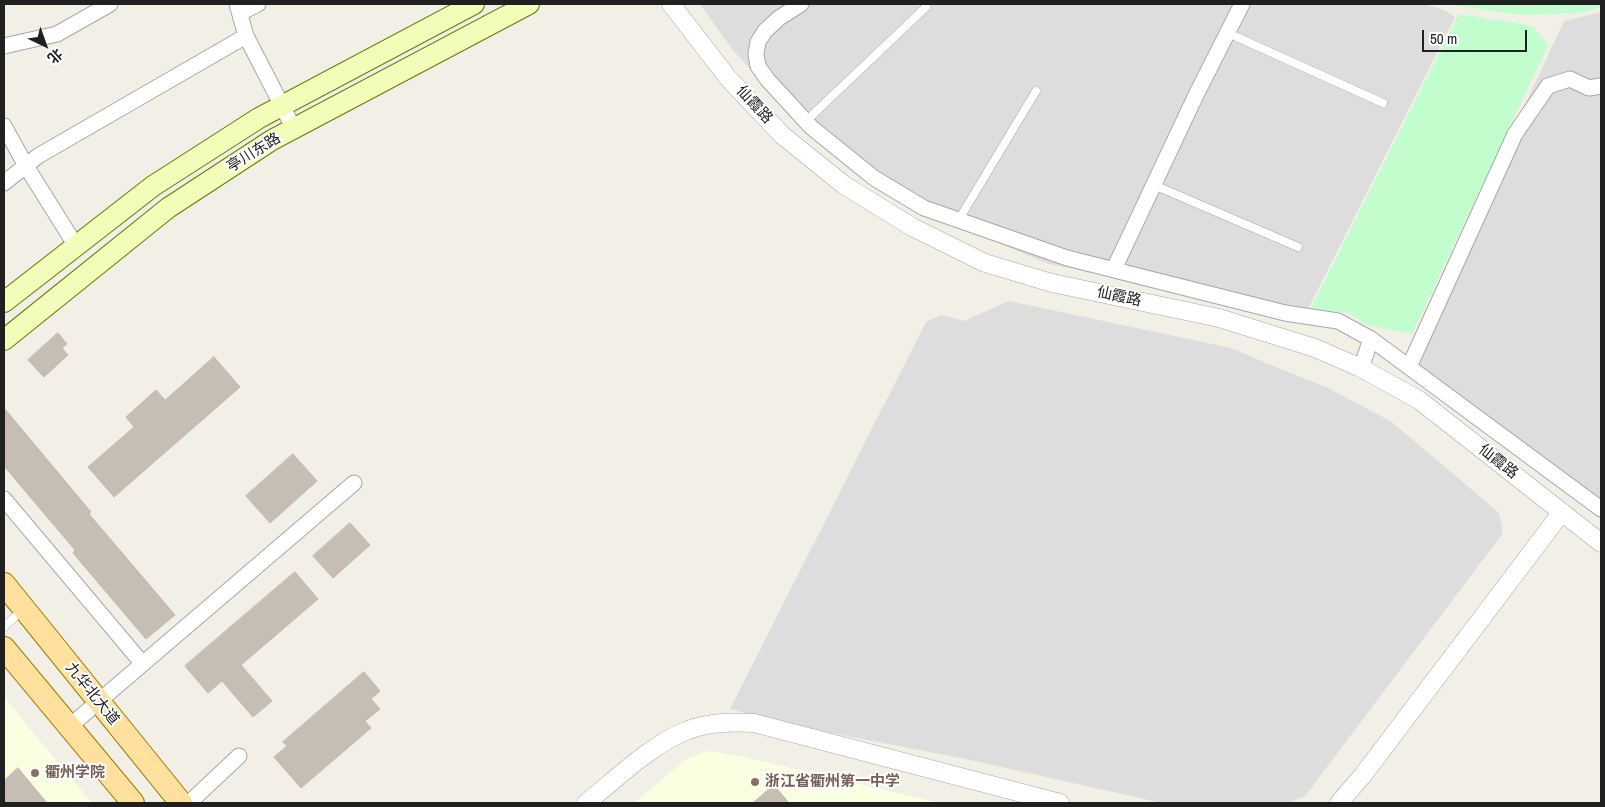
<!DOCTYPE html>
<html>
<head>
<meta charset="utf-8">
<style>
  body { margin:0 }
  #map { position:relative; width:1605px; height:807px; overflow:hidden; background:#f1efe6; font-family:"Archivo Narrow","Noto Sans SC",sans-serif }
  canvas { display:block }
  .frame { position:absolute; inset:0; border:5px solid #202020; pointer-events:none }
  .north { position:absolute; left:20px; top:20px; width:50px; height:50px; -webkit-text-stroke:4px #fff; paint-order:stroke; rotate:138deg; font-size:14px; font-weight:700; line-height:20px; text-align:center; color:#202020 }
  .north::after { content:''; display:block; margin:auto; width:18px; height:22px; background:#202020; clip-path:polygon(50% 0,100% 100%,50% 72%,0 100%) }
  .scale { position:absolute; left:1422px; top:30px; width:105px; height:22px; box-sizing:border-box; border:2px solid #202020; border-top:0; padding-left:6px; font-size:15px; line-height:18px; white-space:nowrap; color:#202020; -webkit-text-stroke:4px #fff; paint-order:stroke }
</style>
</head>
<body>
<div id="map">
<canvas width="1605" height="807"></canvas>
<div class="frame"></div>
<div class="north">北</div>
<div class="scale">50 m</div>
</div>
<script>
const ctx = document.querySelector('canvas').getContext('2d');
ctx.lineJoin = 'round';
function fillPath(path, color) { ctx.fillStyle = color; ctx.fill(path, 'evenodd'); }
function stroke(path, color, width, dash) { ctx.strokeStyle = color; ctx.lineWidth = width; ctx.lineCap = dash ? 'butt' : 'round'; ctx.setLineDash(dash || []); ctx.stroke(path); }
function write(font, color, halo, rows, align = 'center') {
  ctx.font = font + ' "Archivo Narrow","Noto Sans SC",sans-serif'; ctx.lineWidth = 4; ctx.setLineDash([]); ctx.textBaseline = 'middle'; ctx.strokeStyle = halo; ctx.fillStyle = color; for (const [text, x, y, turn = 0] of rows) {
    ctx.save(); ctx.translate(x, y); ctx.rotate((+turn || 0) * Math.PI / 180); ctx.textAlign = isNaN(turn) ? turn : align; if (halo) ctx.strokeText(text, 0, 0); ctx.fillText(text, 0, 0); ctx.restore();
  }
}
const residential = new Path2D(`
  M700 4H1423L1444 10 1455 17 1309 307 1301 321 1110 276 1049 264 952 224 803 128 732 49Z
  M1601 12V519L1401 370 1564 21Z
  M1009 301 1231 348 1271 365 1328 388 1392 422 1499 513 1503 533 1305 796 1288 803H1162L966 759 790 725 730 709 926 322 941 315 964 321Z`);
const education = new Path2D(`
  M4 696 25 723 92 803H4Z
  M706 751 741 756 940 803H634L685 760Z`);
const park = new Path2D(`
  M1445 4H1601V7L1578 13 1520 15Z
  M1459 14 1533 26 1548 45 1412 334 1364 324 1349 313 1338 311 1309 312Z`);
const building = new Path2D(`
  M58 333 67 344 62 348 68 355 44 377 28 360Z
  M214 357 240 387 114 497 88 467 134 427 126 417 156 390 165 400Z
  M4 408 91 512 89 514 175 615 146 639 73 553 75 550 4 466Z
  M293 454 317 481 270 523 246 496Z
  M350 523 370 545 333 578 313 556Z
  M295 572 318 599 241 665 272 701 253 717 222 681 208 693 185 666Z
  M364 672 380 691 371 699 380 709 365 721 371 728 301 788 274 757 287 746 283 742Z
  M18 768 47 803H4V781Z
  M774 785 789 803H753Z`);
const service = new Path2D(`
  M1228 33 1383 103
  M806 121 926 7
  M1154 185 1298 247
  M958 221 1036 91
  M4 627 22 610`);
const minor = new Path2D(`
  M237 4 246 36 294 129
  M801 4 779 18 765 31 758 42 756 54 758 66 767 79 811 127 874 178 924 208 1067 258 1285 313 1338 321 1371 339 1601 509
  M240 13 258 4
  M4 46 57 34 110 4
  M4 126 26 166 76 246
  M4 183 38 156 246 36
  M1114 269 1196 95 1242 4
  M1409 367 1515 134 1548 86 1570 79 1589 88 1601 86
  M1361 368 1371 339
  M4 499 142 663
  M70 726 354 483
  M189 803 239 756`);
const tertiary = new Path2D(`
  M671 4 728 78 782 135 844 185 912 227 985 263 1052 283 1219 318 1315 348 1361 368 1419 400 1601 543
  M586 803C615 780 652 744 686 731 707 722 731 722 754 723L1060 803
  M1339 803 1363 775 1562 512`);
const secondary = new Path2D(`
  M4 302 153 186 259 118 474 4
  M4 340 168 208 272 140 529 4`);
const primary = new Path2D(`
  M4 584 181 803
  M4 648 133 803`);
const markers = [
  [35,773,5,"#8d6e63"],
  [755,782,5,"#8d6e63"]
];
const streetNames = [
  ["仙霞路",754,105,47],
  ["亭川东路",254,153,-32],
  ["仙霞路",1119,297,12],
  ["仙霞路",1498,462,38],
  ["九华北大道",92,694,51]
];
const educationNames = [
  ["衢州学院",45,773],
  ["浙江省衢州第一中学",765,782]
];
fillPath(residential, '#dedddd');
fillPath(education, '#fbffe1');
fillPath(park, '#c1fdcd');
fillPath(building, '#c6beb5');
stroke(building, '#c4b7a7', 1);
stroke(service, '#a7a7a7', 9);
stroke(minor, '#a7a7a7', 17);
stroke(tertiary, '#a7a7a7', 19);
stroke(secondary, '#627e00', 22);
stroke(primary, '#9c7b00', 24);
stroke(service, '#fff', 8);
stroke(minor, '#fff', 15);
stroke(tertiary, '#fff', 18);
stroke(secondary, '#f1fdb8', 20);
stroke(primary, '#ffe09d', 22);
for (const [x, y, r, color] of markers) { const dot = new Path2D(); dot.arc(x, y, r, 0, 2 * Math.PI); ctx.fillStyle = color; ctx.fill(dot); stroke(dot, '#fff', 2); }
write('15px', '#202020', '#fff', streetNames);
write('bold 15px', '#785e54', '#fff', educationNames, 'left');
</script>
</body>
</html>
